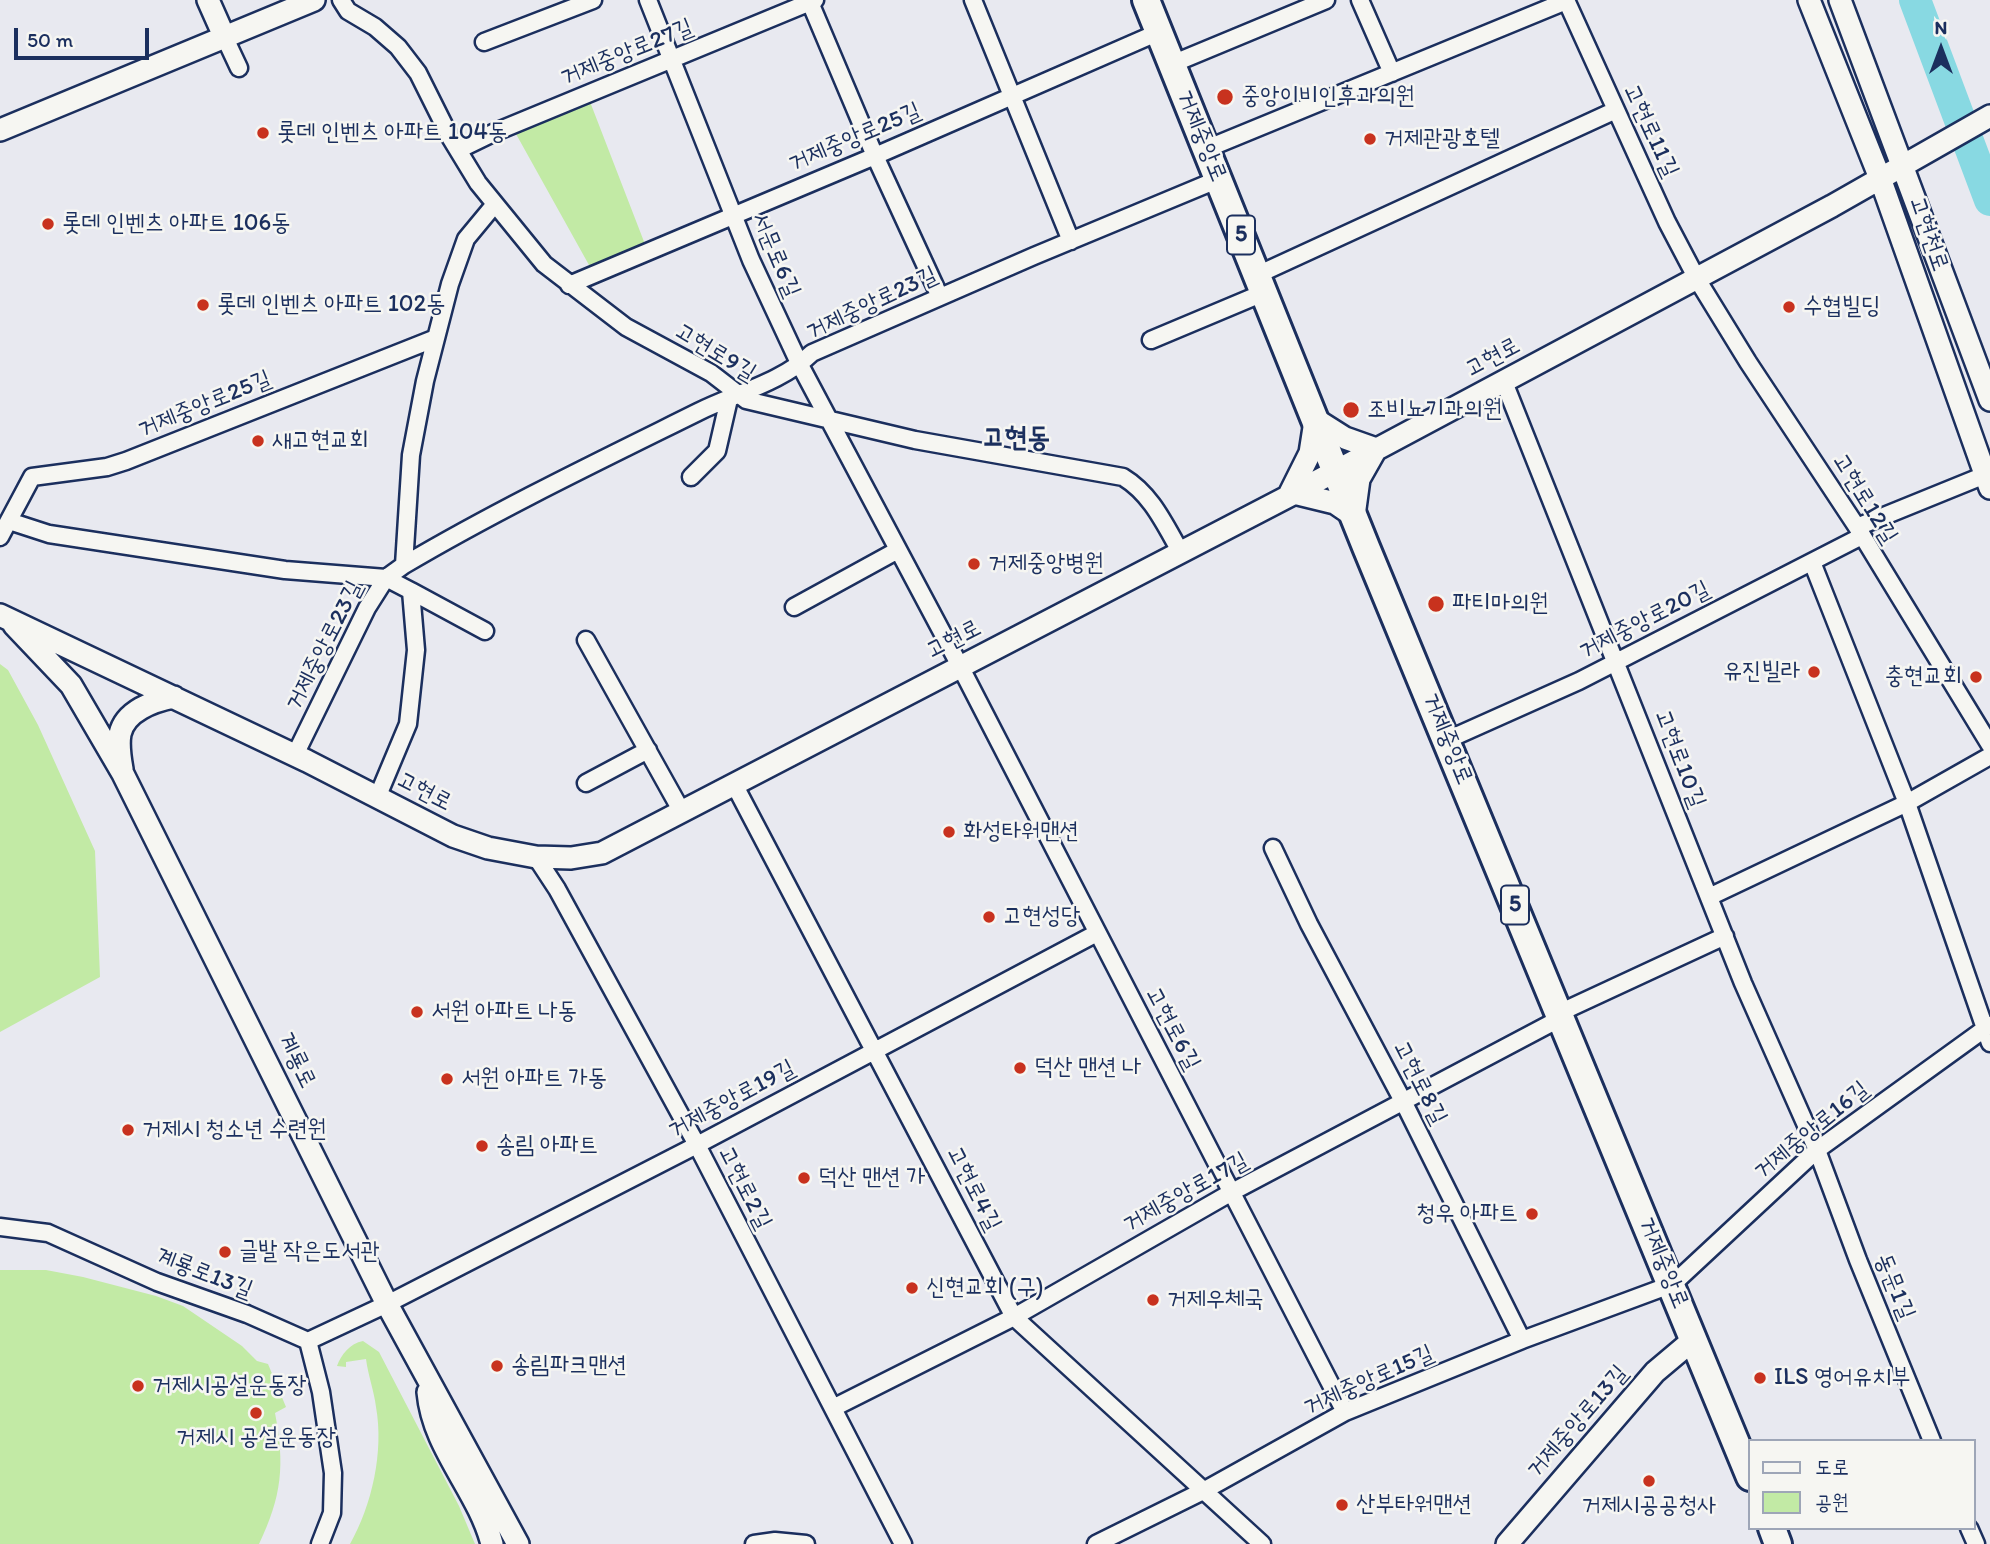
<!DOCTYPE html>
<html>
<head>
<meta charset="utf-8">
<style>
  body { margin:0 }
  #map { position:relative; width:1990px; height:1544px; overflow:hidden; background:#e8e9f0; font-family:Itim,"Poor Story",sans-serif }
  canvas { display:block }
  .legend { position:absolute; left:1748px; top:1439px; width:228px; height:91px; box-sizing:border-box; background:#f6f6f2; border:2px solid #9ea6b7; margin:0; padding:9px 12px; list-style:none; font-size:21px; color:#1b2f5e }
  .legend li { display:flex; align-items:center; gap:14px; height:35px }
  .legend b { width:35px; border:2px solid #9ea6b7 }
  .north { position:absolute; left:1906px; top:14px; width:70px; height:70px; -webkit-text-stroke:5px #f6f6f2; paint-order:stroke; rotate:0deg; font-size:19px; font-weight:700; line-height:28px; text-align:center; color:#1b2f5e }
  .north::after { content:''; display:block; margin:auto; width:24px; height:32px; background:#1b2f5e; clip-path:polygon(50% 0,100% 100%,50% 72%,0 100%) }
  .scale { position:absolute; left:14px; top:28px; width:135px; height:32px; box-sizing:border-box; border:4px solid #1b2f5e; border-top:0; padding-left:9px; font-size:21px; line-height:24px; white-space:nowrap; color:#1b2f5e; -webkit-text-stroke:5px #f6f6f2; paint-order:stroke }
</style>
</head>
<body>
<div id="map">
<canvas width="1990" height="1544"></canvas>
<ul class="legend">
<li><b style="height:9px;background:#f6f6f2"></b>도로</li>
<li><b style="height:19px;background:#c2eaa5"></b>공원</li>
</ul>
<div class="north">N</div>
<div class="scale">50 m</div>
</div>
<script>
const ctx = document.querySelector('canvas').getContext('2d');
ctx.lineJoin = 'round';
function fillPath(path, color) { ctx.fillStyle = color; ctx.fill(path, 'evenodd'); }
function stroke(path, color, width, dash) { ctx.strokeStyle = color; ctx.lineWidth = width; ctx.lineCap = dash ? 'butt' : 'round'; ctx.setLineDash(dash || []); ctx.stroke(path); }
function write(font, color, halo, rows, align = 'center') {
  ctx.font = font + ' Itim,"Poor Story",sans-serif'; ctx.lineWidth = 5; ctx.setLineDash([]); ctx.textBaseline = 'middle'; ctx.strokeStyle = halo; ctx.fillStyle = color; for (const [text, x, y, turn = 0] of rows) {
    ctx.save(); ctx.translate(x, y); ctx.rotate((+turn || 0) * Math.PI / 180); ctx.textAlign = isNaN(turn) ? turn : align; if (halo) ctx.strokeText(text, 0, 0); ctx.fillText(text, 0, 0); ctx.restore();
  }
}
const green = new Path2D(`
  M587 94 648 252 594 274 511 125Z
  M0 664 8 670 38 725 95 851 100 977 0 1032Z
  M0 1270H46L83 1277 156 1296 183 1306 242 1346 257 1361 268 1364 286 1407 275 1413C285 1465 282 1496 259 1544H0Z
  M363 1341 379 1352 459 1506 475 1544H350C372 1505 384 1452 376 1407 374 1391 368 1375 366 1359L346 1362V1367L337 1366C341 1355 350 1343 363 1341Z`);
const river = new Path2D(`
  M1915 0 1990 200`);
const minor = new Path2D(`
  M341 0 348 11 375 27 398 47 418 73 450 137 478 183 544 264 626 327 711 373 746 400 915 440 1123 477C1151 494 1164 523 1180 551
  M648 0 751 260 800 365 960 666 1345 1412
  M809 0 875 156 940 297
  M973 0 1071 241
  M1360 0 1392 73
  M1566 0 1667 222 1697 279 1748 362 1857 527 1990 745
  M224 36 239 68
  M484 42 593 0
  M1172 64 1326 0
  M1206 149 1566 1
  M458 150 493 133 815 0
  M1257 275 1616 110
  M569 285 875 156 1159 32
  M1151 340 1263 293
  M1504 382 1743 983 1817 1150 1858 1260 1932 1441
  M691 477 717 451 729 399
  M9 521 49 534 285 570 386 578 411 591 416 650 408 724 377 798
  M1857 527 1985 475
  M0 537 32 477 107 467 126 461 436 338
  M1812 562 1907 803 1990 1043
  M404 565 411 455 425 381 450 284 466 239 495 204
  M411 591 485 631
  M794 607 898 550
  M586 640 682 812
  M1447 740 1579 681 1862 536
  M295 755 367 608 386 578 404 565C499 509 599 461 698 412 736 393 781 383 812 353L1034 256 1219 179
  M586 783 648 750
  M734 784 1014 1317 1262 1544
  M1273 848 1309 924 1404 1103 1522 1340
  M536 857 557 889 697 1145 903 1544
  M1709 897 1907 803 1990 756
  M1559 1013 1725 936
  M0 1227 48 1233 157 1282 247 1314 308 1341 387 1304 697 1145 1097 933
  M308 1341 321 1392 333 1473 332 1513 320 1544
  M833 1408 1014 1317 1232 1192 1561 1018
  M1969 1528 1976 1544
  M754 1544 775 1541 806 1544
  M1096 1544 1205 1490 1345 1412 1522 1340 1673 1284 1817 1150 1990 1025`);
const tertiary = new Path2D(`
  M208 0 224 36
  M1809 0 1880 178 1990 488
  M1840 0 1990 400
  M0 130 314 0
  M1315 419 1345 438 1376 449 1359 479 1354 516
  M1294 493 1335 503 1354 516
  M1289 495 1310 453 1315 421
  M0 615 307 761 453 836 488 848 536 857 571 858 602 853 1291 495 1832 206 1990 116
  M14 625 71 685 123 774 387 1304 518 1544
  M122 769C120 758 118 745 120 734 125 711 153 701 174 697
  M428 1392C433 1449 478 1490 492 1544
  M1507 1544 1655 1372 1693 1340`);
const primary = new Path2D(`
  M1146 0 1366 547 1750 1477
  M1772 1528 1778 1544`);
const markers = [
  [1225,97,9,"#c8321e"],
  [263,133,7,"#c8321e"],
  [1370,139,7,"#c8321e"],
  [48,224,7,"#c8321e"],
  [203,305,7,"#c8321e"],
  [1789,307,7,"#c8321e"],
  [1351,410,9,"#c8321e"],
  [258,441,7,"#c8321e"],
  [974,564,7,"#c8321e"],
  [1436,604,9,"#c8321e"],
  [1814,672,7,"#c8321e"],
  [1976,677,7,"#c8321e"],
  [949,832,7,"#c8321e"],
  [989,917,7,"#c8321e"],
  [417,1012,7,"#c8321e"],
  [1020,1068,7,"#c8321e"],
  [447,1079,7,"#c8321e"],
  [128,1130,7,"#c8321e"],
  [482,1146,7,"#c8321e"],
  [804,1178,7,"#c8321e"],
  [1532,1214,7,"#c8321e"],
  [225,1252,7,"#c8321e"],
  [912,1288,7,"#c8321e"],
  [1153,1300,7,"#c8321e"],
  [497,1366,7,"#c8321e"],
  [1760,1378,7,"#c8321e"],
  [138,1386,7,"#c8321e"],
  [256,1413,7,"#c8321e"],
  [1649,1481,7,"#c8321e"],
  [1342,1505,7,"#c8321e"]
];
const shields = [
  [1241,235,28],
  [1515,905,28]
];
const shieldNames = [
  ["5",1241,235],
  ["5",1515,905]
];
const streetNames = [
  ["거제중앙로27길",627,53,-22],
  ["고현로11길",1650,131,65],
  ["거제중앙로",1201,136,68],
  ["거제중앙로25길",855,138,-23],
  ["고현천로",1928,234,71],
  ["서문로6길",775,255,67],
  ["거제중앙로23길",872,304,-25],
  ["고현로9길",715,353,31],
  ["고현로",1493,358,-28],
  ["거제중앙로25길",205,405,-22],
  ["고현로12길",1864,499,58],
  ["거제중앙로20길",1645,621,-27],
  ["고현로",954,640,-27],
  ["거제중앙로23길",325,646,-63],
  ["거제중앙로",1447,739,68],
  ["고현로10길",1679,759,69],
  ["고현로",424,792,27],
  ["고현로6길",1172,1029,62],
  ["계룡로",296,1061,64],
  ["고현로8길",1419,1083,63],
  ["거제중앙로19길",732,1100,-28],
  ["거제중앙로16길",1812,1131,-39],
  ["고현로2길",744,1188,63],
  ["고현로4길",973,1189,63],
  ["거제중앙로17길",1186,1193,-29],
  ["거제중앙로",1663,1263,68],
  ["계룡로13길",204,1274,21],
  ["동문1길",1894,1287,68],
  ["거제중앙로15길",1369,1381,-24],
  ["거제중앙로13길",1578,1422,-49]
];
const poiNames = [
  ["중앙이비인후과의원",1241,97],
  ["롯데 인벤츠 아파트 104동",277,133],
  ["거제관광호텔",1384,139],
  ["롯데 인벤츠 아파트 106동",62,224],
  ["롯데 인벤츠 아파트 102동",217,305],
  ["수협빌딩",1803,307],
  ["조비뇨기과의원",1367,410],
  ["새고현교회",272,441],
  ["거제중앙병원",988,564],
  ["파티마의원",1452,604],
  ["유진빌라",1800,672,"right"],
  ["충현교회",1962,677,"right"],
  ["화성타워맨션",963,832],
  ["고현성당",1003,917],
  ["서원 아파트 나동",431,1012],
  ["덕산 맨션 나",1034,1068],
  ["서원 아파트 가동",461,1079],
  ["거제시 청소년 수련원",142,1130],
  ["송림 아파트",496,1146],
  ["덕산 맨션 가",818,1178],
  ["청우 아파트",1518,1214,"right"],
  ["글발 작은도서관",239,1252],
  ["신현교회 (구)",926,1288],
  ["거제우체국",1167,1300],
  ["송림파크맨션",511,1366],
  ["ILS 영어유치부",1774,1378],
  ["거제시공설운동장",152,1386],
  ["거제시 공설운동장",256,1438,"center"],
  ["산부타워맨션",1356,1505],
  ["거제시공공청사",1649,1506,"center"]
];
const quarterNames = [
  ["고현동",1016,439]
];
fillPath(green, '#c2eaa5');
stroke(river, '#88d9e2', 32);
stroke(minor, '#1b2f5e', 21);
stroke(tertiary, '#1b2f5e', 26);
stroke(primary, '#1b2f5e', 32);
stroke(minor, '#f6f6f2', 16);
stroke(tertiary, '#f6f6f2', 21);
stroke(primary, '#f6f6f2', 26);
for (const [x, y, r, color] of markers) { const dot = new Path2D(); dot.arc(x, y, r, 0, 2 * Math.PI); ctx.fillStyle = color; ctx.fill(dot); stroke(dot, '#f6f6f2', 2.5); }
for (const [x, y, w] of shields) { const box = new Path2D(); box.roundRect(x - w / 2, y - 19.5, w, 39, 5); ctx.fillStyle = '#f6f6f2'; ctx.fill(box); stroke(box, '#1b2f5e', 2); }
write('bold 23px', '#1b2f5e', null, shieldNames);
write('24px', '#1b2f5e', '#f6f6f2', streetNames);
write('24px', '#1b2f5e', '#f6f6f2', poiNames, 'left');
write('bold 28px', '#1b2f5e', '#f6f6f2', quarterNames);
</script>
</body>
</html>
